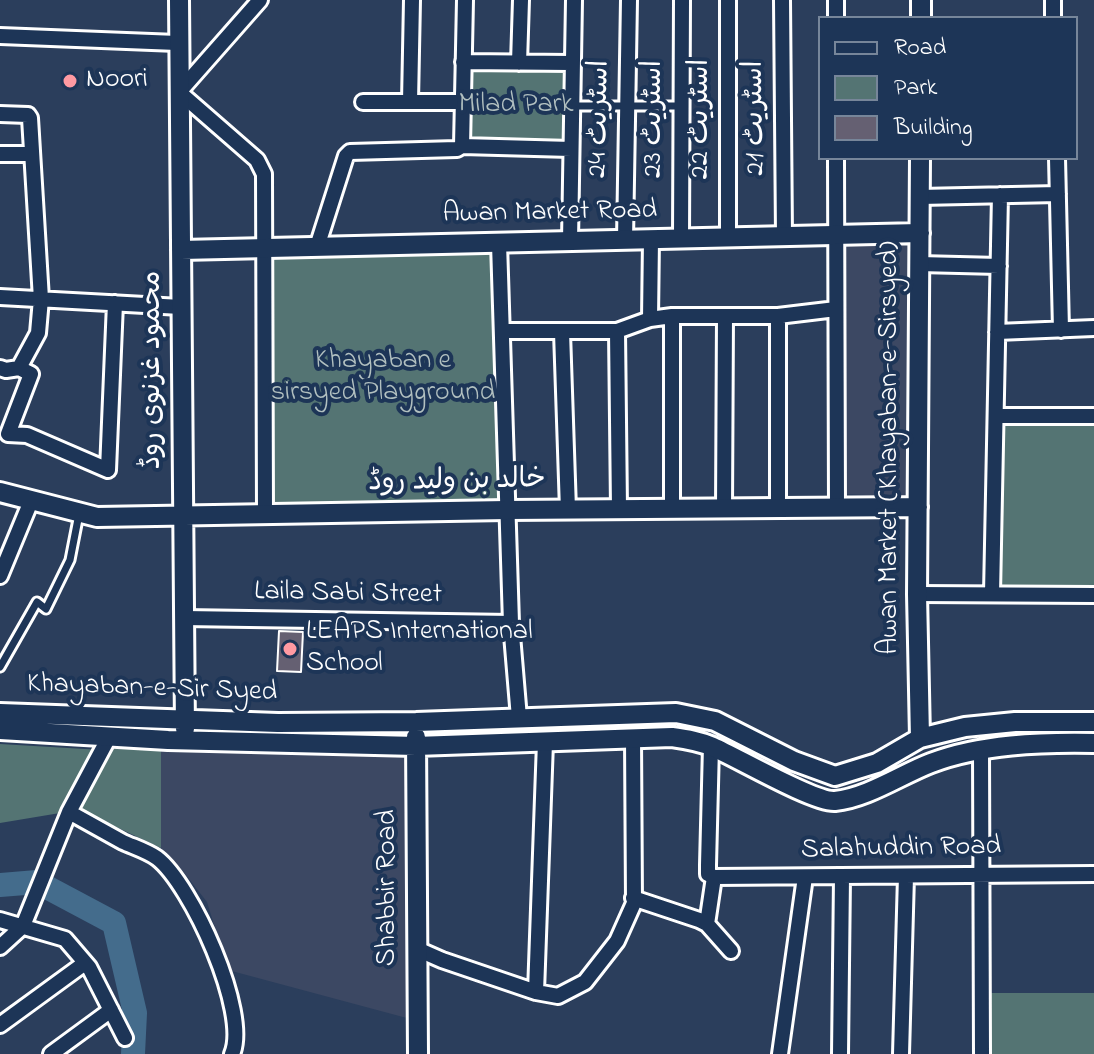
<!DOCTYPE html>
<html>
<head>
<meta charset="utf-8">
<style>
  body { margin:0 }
  #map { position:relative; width:1094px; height:1054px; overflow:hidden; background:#2b3e5c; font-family:"Indie Flower",sans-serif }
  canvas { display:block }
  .legend { position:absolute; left:818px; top:16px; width:260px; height:144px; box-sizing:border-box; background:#1d3557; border:2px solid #77869a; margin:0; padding:10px 14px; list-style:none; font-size:24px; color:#fff }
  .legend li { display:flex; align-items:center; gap:16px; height:40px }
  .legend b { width:40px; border:2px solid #77869a }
</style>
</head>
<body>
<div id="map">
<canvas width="1094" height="1054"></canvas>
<ul class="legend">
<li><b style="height:10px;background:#1d3557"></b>Road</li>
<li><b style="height:22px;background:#547473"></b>Park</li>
<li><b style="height:22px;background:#656072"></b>Building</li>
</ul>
</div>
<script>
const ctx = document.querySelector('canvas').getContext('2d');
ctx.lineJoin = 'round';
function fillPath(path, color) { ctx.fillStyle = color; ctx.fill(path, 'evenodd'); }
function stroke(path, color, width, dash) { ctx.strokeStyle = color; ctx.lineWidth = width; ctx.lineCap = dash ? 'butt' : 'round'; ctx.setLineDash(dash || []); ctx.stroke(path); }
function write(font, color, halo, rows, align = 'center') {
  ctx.font = font + ' "Indie Flower","Playpen Sans Arabic",sans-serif'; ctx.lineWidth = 8; ctx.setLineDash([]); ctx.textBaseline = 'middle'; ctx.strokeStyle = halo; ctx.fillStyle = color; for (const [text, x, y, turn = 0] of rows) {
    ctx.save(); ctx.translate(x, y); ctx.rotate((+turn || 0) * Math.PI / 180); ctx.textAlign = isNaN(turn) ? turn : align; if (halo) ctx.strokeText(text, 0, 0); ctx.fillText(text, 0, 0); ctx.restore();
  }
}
const built = new Path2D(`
  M842 243 913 244 911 497 845 494Z
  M160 739 416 746 418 1021 228 970 207 902 182 870 161 848Z`);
const green = new Path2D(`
  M467 67 566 68V144H465Z
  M490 250 499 501 273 503 271 255Z
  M996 416H1094V595L992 594Z
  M0 744 102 750 66 812 0 823Z
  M110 749H161V848L80 810Z
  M982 993H1094V1054H982Z`);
const river = new Path2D(`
  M0 885 37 882 114 923 135 1013 133 1054`);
const building = new Path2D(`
  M279 631 303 632 301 672 277 671Z`);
const lane = new Path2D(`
  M572 106H681
  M0 667 37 602 46 609 70 560 79 514`);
const street = new Path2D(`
  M260 0 179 92 257 160 264 174 265 514
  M728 0V238
  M782 0 784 236
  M1053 0V18
  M836 18V0
  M0 36 177 43
  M463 62 571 63
  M519 63 521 0
  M363 102H462
  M410 102 412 0
  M0 114 28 115 30 118 41 299 38 333 19 368 6 370 0 368
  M462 146 465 0
  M0 154H32
  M836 158 837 508
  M1057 158 1061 330
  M920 197 1058 194
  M681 239 682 0
  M625 240 629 0
  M570 241 574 0
  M499 243 511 623 519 718
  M317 247 346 156 350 152 457 149 462 146 571 149
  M919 264 999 266
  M0 297 181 307
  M672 316V509
  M778 316V508
  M650 319 651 239
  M502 331H617L650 319 672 316H778L836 309
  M617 331 619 509
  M562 332 568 510
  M997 332 1094 328
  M19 368 31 374 8 434 27 435 108 470 115 303
  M996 416H1094
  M724 509 725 316
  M0 576 31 501
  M917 594 1094 595
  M992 594 1000 195
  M184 618 511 623
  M711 746 708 865V874L714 877 1094 874
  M981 750 982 1054
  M69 812C87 822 105 832 123 842 134 847 147 851 157 858 191 884 250 1013 232 1054
  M633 898 699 920 707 924 731 951
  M0 920 65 939 89 967 125 1038
  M707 924 714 877
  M0 947 23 926 69 812 109 737
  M417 949 442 960 536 992 558 996 585 982 617 941 634 903 633 737
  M536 992 545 742
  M0 1025 85 963
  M51 1054 111 1010
  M780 1054 805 877
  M840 1054 842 877
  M901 1054 906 876`);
const secondary = new Path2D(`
  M179 0 185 729
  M921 18V0
  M181 250 920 233
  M0 492 97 517 507 510 918 507
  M0 713 278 723 416 722 676 713 715 721 794 761 835 776 877 763 920 738 965 727 1015 722H1094
  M0 730 168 740 416 746 672 737C686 739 700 741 713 747 736 757 815 803 835 801 867 798 902 774 931 763 981 744 1041 742 1094 743
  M416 737 418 1054
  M920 738 917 594 920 158`);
const markers = [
  [70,81,8,"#ff9aa2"],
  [290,649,8,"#ff9aa2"]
];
const poiNames = [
  ["Noori",86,81],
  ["LEAPS International",306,633],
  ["School",306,665]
];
const parkNames = [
  ["Milad Park",516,106],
  ["Khayaban e",383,362],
  ["sirsyed Playground",383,394]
];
const streetNames = [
  ["اسٹریٹ 21",757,118,-91],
  ["اسٹریٹ 24",601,119,-89],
  ["اسٹریٹ 23",655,119,-90],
  ["اسٹریٹ 22",702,119,-90],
  ["Awan Market Road",550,214,-1],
  ["محمود غزنوی روڈ",154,370,-90],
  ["Awan Market (Khayaban-e-Sirsyed)",891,448,-90],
  ["خالد بن ولید روڈ",457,483,-1],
  ["Laila Sabi Street",348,595,1],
  ["Khayaban-e-Sir Syed",152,690,2],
  ["Salahuddin Road",901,850,-1],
  ["Shabbir Road",389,888,-90]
];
fillPath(built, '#3c4863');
fillPath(green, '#547473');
stroke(river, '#446c8c', 24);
fillPath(building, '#656072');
stroke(building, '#fff', 2);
stroke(lane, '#fff', 13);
stroke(street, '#fff', 20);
stroke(secondary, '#fff', 24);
stroke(lane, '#1d3557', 7);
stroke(street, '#1d3557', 14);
stroke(secondary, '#1d3557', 18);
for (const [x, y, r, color] of markers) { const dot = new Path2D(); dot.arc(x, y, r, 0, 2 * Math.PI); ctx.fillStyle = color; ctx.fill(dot); stroke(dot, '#1d3557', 3); }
write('28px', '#fff', '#1d3557', poiNames, 'left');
write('28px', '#b2c0c0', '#1d3557', parkNames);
write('28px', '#fff', '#1d3557', streetNames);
</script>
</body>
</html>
